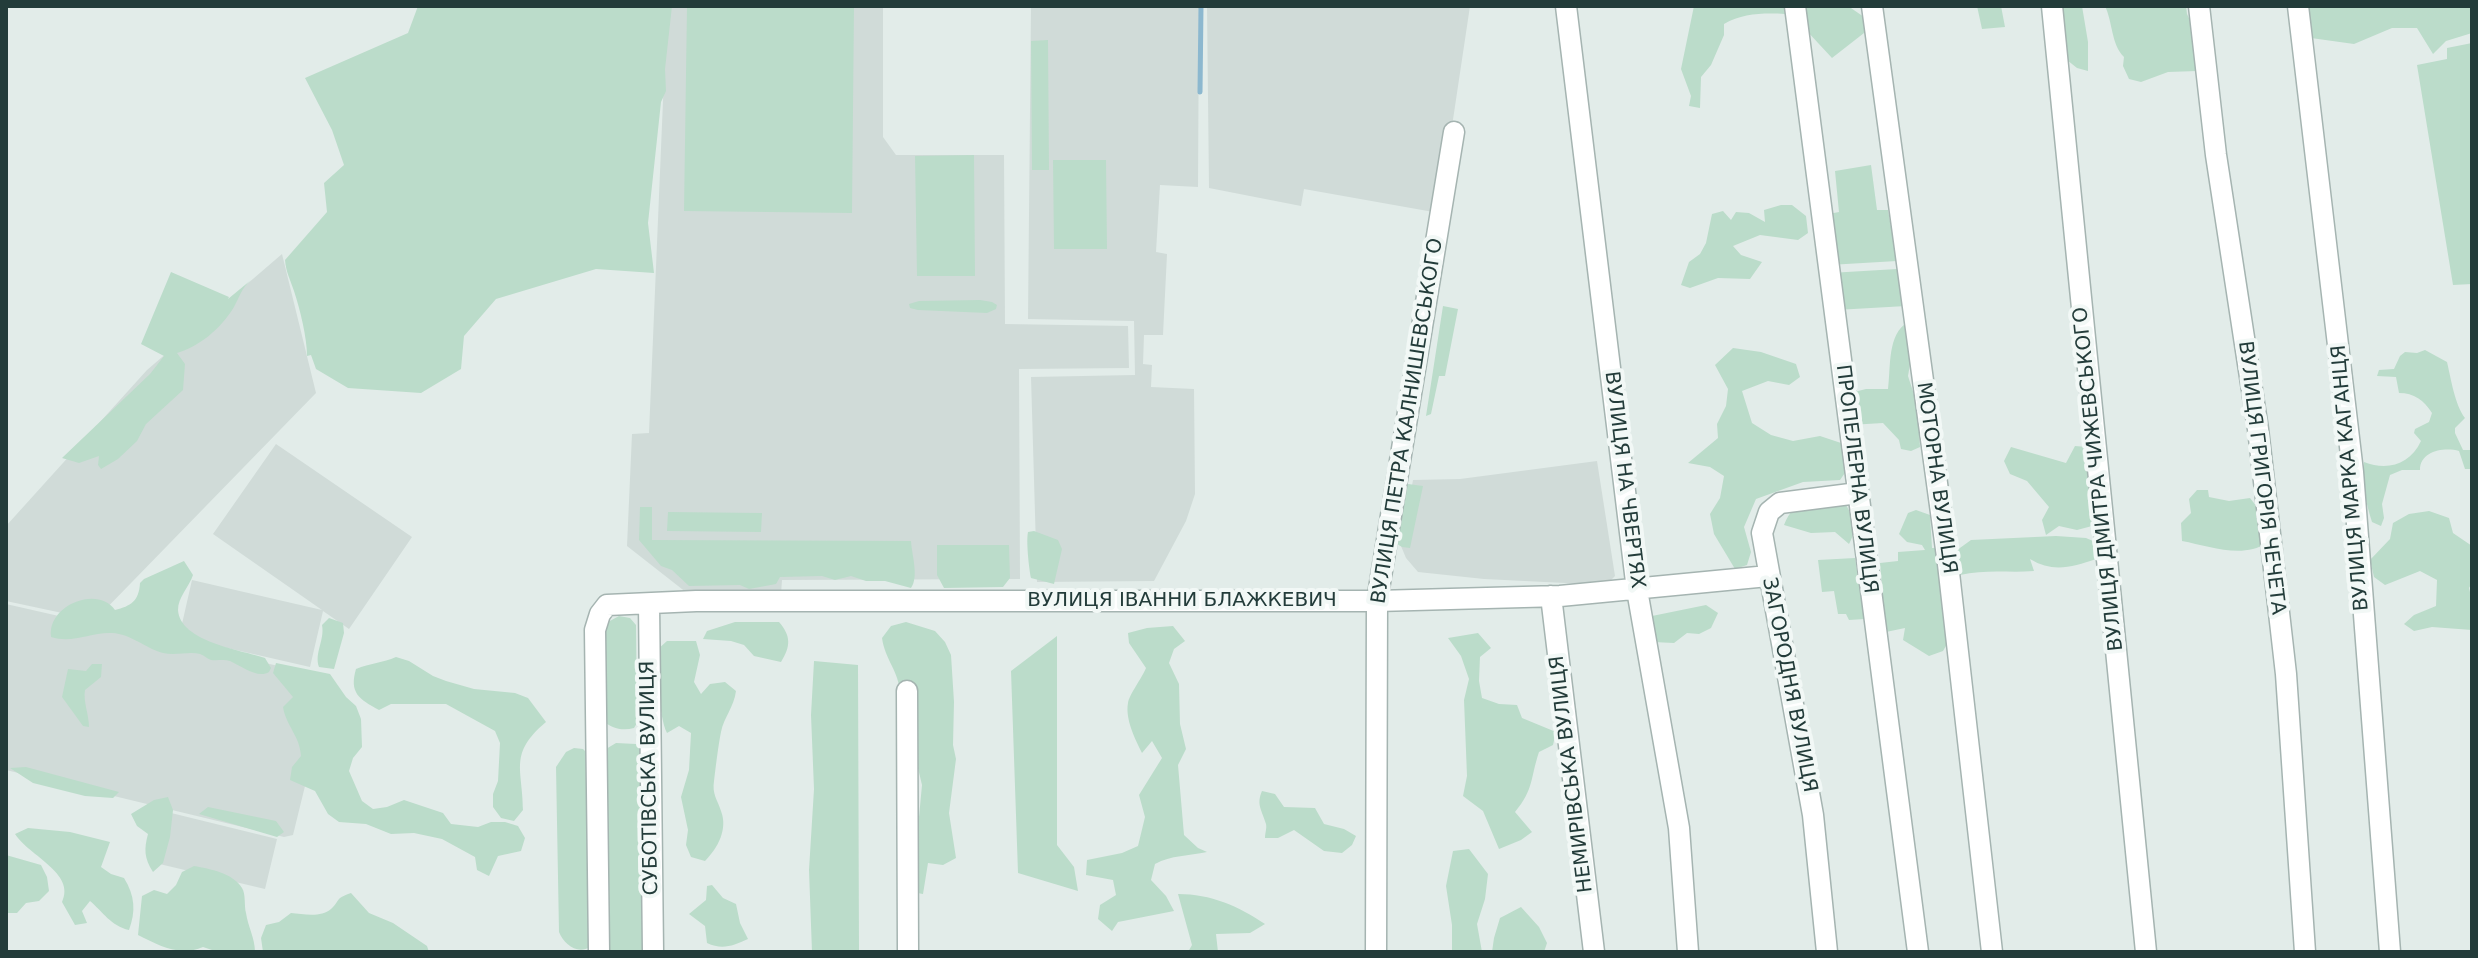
<!DOCTYPE html>
<html>
<head>
<meta charset="utf-8">
<style>
  body { margin:0 }
  #map { position:relative; width:2478px; height:958px; overflow:hidden; background:#e2ece9; font-family:"DejaVu Sans",sans-serif }
  canvas { display:block }
  .frame { position:absolute; inset:0; border:8px solid #233c3a; pointer-events:none }
</style>
</head>
<body>
<div id="map">
<canvas width="2478" height="958"></canvas>
<div class="frame"></div>
</div>
<script>
const ctx = document.querySelector('canvas').getContext('2d');
ctx.lineJoin = 'round';
function fillPath(path, color) { ctx.fillStyle = color; ctx.fill(path, 'evenodd'); }
function stroke(path, color, width, dash) { ctx.strokeStyle = color; ctx.lineWidth = width; ctx.lineCap = dash ? 'butt' : 'round'; ctx.setLineDash(dash || []); ctx.stroke(path); }
function write(font, color, halo, rows, align = 'center') {
  ctx.font = font + ' "DejaVu Sans",sans-serif'; ctx.lineWidth = 8; ctx.setLineDash([]); ctx.textBaseline = 'middle'; ctx.strokeStyle = halo; ctx.fillStyle = color; for (const [text, x, y, turn = 0] of rows) {
    ctx.save(); ctx.translate(x, y); ctx.rotate((+turn || 0) * Math.PI / 180); ctx.textAlign = isNaN(turn) ? turn : align; if (halo) ctx.strokeText(text, 0, 0); ctx.fillText(text, 0, 0); ctx.restore();
  }
}
const built = new Path2D(`
  M667 6H883V137L896 155H1004L1005 324 1128 326 1129 368 1019 369 1020 579 782 580 781 594 687 593 627 546 632 434 649 433Z
  M1031 6H1199L1198 187 1160 185 1156 252 1167 254 1163 335H1144L1143 364 1152 365 1151 387 1194 389 1195 494 1186 521 1154 581 1037 582 1031 377 1135 375 1134 321 1028 319Z
  M1207 6H1470L1439 213 1304 189 1301 206 1209 188Z
  M282 254 316 393 95 620 6 601V526L147 370Z
  M276 444 412 537 349 629 323 611 310 667 179 637 192 580 322 610 213 534Z
  M1597 461 1615 576 1606 585 1484 579 1418 572 1406 558 1401 546 1413 480 1460 479Z
  M6 604 318 675 330 684 293 835 284 837 6 770Z
  M163 811 277 839 265 889 151 862Z`);
const green = new Path2D(`
  M418 6H672L665 69 666 91 661 102 648 223 654 273 596 269 496 299 464 336 461 369 421 393 348 388 316 369 311 355 307 356C307 338 300 309 294 291 290 279 286 272 285 260L327 212 324 183 344 165 332 130 305 78 408 33Z
  M687 6H854L852 213 684 211Z
  M1694 6H1784L1785 14C1764 13 1743 13 1724 24V35L1711 65 1701 77 1700 108 1689 106 1691 96 1681 69Z
  M1793 6H1848L1864 17V33L1832 58 1806 30Z
  M1977 6H2001L2005 27 1982 29Z
  M2058 6H2082L2088 42V71L2077 68 2067 60Z
  M2105 6H2186L2187 14 2199 39 2197 71 2168 72 2141 82 2129 79 2123 66 2124 57C2111 44 2113 23 2105 6Z
  M2308 6H2472V33L2446 41 2433 54 2417 28H2392L2354 44 2311 38Z
  M1048 40 1049 170H1032L1031 41Z
  M2472 43V284L2453 285 2417 65 2447 59V48Z
  M974 155 975 276H917L915 156Z
  M1053 160H1106L1107 249H1054Z
  M1871 165 1877 210H1888L1897 261 1829 265 1823 215 1839 212 1835 171Z
  M1781 205H1792L1806 216 1808 233 1798 240 1760 235 1733 246 1741 255 1762 262 1750 279 1718 278 1690 288 1681 285 1689 262 1700 254 1706 243 1712 214 1723 211 1731 220 1736 212 1749 213 1765 222 1764 210Z
  M1897 269 1906 306 1836 310 1830 273Z
  M171 272 229 297 228 299 251 280C241 289 240 296 234 307 220 330 198 347 177 353L185 364 183 390 146 424 137 441 118 459 101 469 98 465 99 456 79 463 62 458 150 374 164 356 141 344Z
  M980 300 992 302 997 305 996 309 987 313 918 310 910 308 909 304 919 301Z
  M1443 306 1458 309 1445 376H1439L1431 414 1426 416Z
  M1908 322 1914 341 1908 376 1917 404 1920 447 1911 451 1901 449 1899 440 1883 423 1850 425V393L1866 389H1888C1891 367 1887 334 1908 322Z
  M1733 348 1761 352 1796 364 1800 377 1789 385 1768 381 1742 391 1752 423 1771 435 1793 441 1820 436 1841 443 1849 467 1840 480 1803 482 1756 499 1744 527 1751 552 1747 565 1735 569 1714 534 1710 514 1720 498 1724 476 1710 467 1688 463 1718 438 1717 424 1726 406 1728 389 1715 365Z
  M2425 350 2447 362C2451 379 2455 405 2465 418L2455 428V433L2463 450H2472V469H2465L2459 451C2444 447 2420 451 2420 470H2402L2390 475 2382 504 2384 518 2381 526 2372 522C2366 503 2361 481 2364 462 2387 471 2410 465 2421 441L2414 433 2415 429 2429 422 2432 413C2424 400 2414 393 2399 393L2396 377 2377 376 2379 370 2394 369 2400 356 2405 352 2417 353Z
  M2075 446 2087 447 2094 504 2092 526 2077 530 2059 526 2046 535 2042 520 2049 507 2027 481 2010 474 2004 461 2011 447 2066 463Z
  M1408 484 1423 486 1410 548 1402 547 1392 541 1400 495Z
  M2197 490H2208L2209 497 2229 501 2250 498 2261 512 2267 543C2242 559 2209 546 2182 541L2181 523 2191 513 2189 499Z
  M1837 492C1849 509 1861 524 1849 544L1835 532 1811 533 1784 525C1795 498 1812 499 1837 492Z
  M640 507H652V540L911 541C912 556 919 577 911 588L885 581H866L851 576 835 580 822 576 780 577 776 584 749 589 740 585 689 586 672 570 661 566 639 540Z
  M1916 510 1930 515 1932 548H1939L1950 639 1943 651 1929 656 1903 640 1905 628 1886 632 1880 563 1898 561V552L1925 550 1922 545 1907 542 1899 534 1908 513Z
  M2429 511 2449 518 2453 533 2472 546V583L2469 588 2472 600V630L2432 627 2414 631 2404 624 2414 615 2436 606 2437 580 2420 571 2385 585 2374 577 2370 560 2390 539 2393 523 2409 514Z
  M668 512 762 513 761 532 667 531Z
  M1034 531 1058 540 1062 549 1054 584 1031 578C1029 568 1026 541 1028 532Z
  M2056 536 2086 538 2100 544 2096 559C2072 567 2053 573 2030 559L2034 571C2009 573 1985 569 1960 575L1953 570V553L1971 540Z
  M1009 545 1010 578 1003 587 944 588 937 575V545Z
  M1855 558 1865 619 1849 620 1846 614H1838L1834 591 1822 592 1818 560Z
  M184 561 193 575C189 587 178 597 178 610 180 642 242 650 265 658L271 668 269 672C258 679 241 666 230 661 224 659 218 661 211 660 207 659 204 655 200 654 189 651 176 656 163 653 145 648 131 634 112 633 90 632 73 644 51 637 47 605 98 585 115 610 131 606 139 601 140 583L144 579Z
  M1706 605 1718 613 1711 628 1699 634 1687 633 1674 643 1653 642 1647 623 1652 616Z
  M619 616 630 618 636 625 637 723 634 728C623 731 611 729 603 720L600 638 608 622Z
  M329 618 343 623 344 633 334 669 319 667C314 653 325 640 322 625Z
  M735 622H779C791 636 791 646 781 662L754 656 744 645 731 641 703 639 707 631Z
  M906 622 935 631 945 642 951 655 954 702 953 745 956 759 949 813 956 858 943 865 928 863 923 894 912 892 922 785 900 693C899 671 885 660 882 638L891 626Z
  M1173 626 1185 641 1174 649 1169 663 1179 684 1180 724 1186 749 1178 765 1184 835 1198 848 1207 852C1189 856 1171 855 1155 864L1151 880 1166 896 1174 911 1118 922 1112 931 1098 919 1100 905 1116 895 1113 880 1086 875 1087 860 1122 853 1138 846 1145 817 1139 795 1162 758 1152 741 1142 753C1135 739 1125 719 1128 703 1129 695 1142 678 1146 668L1129 643 1128 633 1147 628Z
  M1478 633 1491 648 1480 657 1479 681 1482 698 1499 704 1517 705 1522 718 1556 732 1553 745 1539 752C1530 779 1534 789 1515 812L1532 832 1521 840 1499 849 1483 811 1463 796 1467 776 1464 700 1469 679 1461 656 1448 638Z
  M1057 636V845L1074 867 1078 891 1018 873 1011 671Z
  M667 641H696L700 655 694 682 701 694 710 684 725 682 736 691C734 707 724 717 721 732 718 747 716 765 714 781 712 794 717 799 721 811 728 829 718 848 705 861L691 857 686 845 688 830 681 797 689 770 691 733 679 726 667 733C658 714 659 674 657 650Z
  M396 657 409 661 433 676 446 681 474 689 515 693 528 698 546 722C508 754 523 769 523 810L514 821 501 818 493 807V794L498 781 500 743 495 731 446 704H391L379 710C359 699 349 693 356 669 370 663 383 663 396 657Z
  M814 661 858 665 859 952H812L809 870 814 789 811 715Z
  M276 663 330 674 346 697 356 706 361 719 362 747 353 758 349 771 362 801 373 809 387 807 404 800 443 813 451 824 478 827 491 822H505L518 826 525 838 521 851 498 856 489 876 477 870 475 857 442 839 414 833 391 834 366 824 339 822 328 814 315 791 290 780 292 767 301 756C300 736 286 726 283 707L293 697 273 673Z
  M92 664H102L101 677 85 690C83 702 89 714 89 727L83 726 62 697 68 669 86 671Z
  M616 743 636 744 642 753 645 952H607L606 749Z
  M574 748 583 749 588 754 590 947C577 955 564 944 559 932L556 767 566 752Z
  M26 767 119 792 113 798 85 796 33 783 10 768Z
  M1262 791 1275 794 1284 807 1315 808 1324 824 1344 829 1356 836 1352 845 1342 853 1324 851 1294 830 1278 838H1265C1265 833 1267 828 1266 824 1262 810 1256 805 1262 791Z
  M168 797 173 810 170 837 163 863 153 872C144 858 144 849 148 834L137 826 131 814 154 800Z
  M208 807 276 821 284 832 277 837 199 814Z
  M28 828 70 832 110 842 101 867 111 874 124 878C135 896 136 911 129 930 111 926 103 912 90 901L82 911 87 923 75 925 62 902C76 873 29 856 15 834Z
  M1469 849 1488 874 1485 899 1477 924 1482 952H1452V925L1446 886 1453 851Z
  M6 855 41 865 47 877 49 891 39 901 26 903 17 913H6Z
  M194 866C210 869 233 873 242 888 246 894 244 906 246 913 248 927 255 938 255 952H218L203 947C180 957 160 946 138 935L142 896 154 890 167 894 176 885 182 872Z
  M712 885 723 898 736 904 740 923 748 939C733 946 722 950 707 943L705 926 689 914 706 900 707 886Z
  M351 893 369 913 393 923 427 946 429 952H263L261 938 266 925 279 922 291 913C303 914 321 918 331 909 341 900 334 899 351 893Z
  M1178 894C1211 894 1238 906 1265 924L1250 933 1216 934 1218 952H1188L1192 945Z
  M1521 907 1539 927 1547 943 1544 952H1492L1494 938 1500 918Z`);
const stream = new Path2D(`
  M1200 92 1201 6`);
const minor = new Path2D(`
  M1566 6 1637 590 1679 828 1688 952
  M1795 6 1918 952
  M1872 6 1948 564 1992 952
  M2052 6 2146 952
  M2199 6 2216 155 2258 429 2286 674 2305 952
  M2298 6 2353 472 2390 952
  M1551 596 1594 952
  M649 604 653 952
  M907 691 908 952
  M599 952 595 630 600 614 607 605 696 601H1377L1560 596 1768 576
  M1376 952 1377 601 1454 132
  M1827 952 1813 815 1762 533 1769 512 1780 503 1858 493`);
const streetNames = [
  ["ВУЛИЦЯ ПЕТРА КАЛНИШЕВСЬКОГО",1408,421,-81],
  ["МОТОРНА ВУЛИЦЯ",1936,478,82],
  ["ВУЛИЦЯ ГРИГОРІЯ ЧЕЧЕТА",2261,478,83],
  ["ВУЛИЦЯ МАРКА КАГАНЦЯ",2351,478,-95],
  ["ПРОПЕЛЕРНА ВУЛИЦЯ",1856,479,83],
  ["ВУЛИЦЯ ДМИТРА ЧИЖЕВСЬКОГО",2099,479,-96],
  ["ВУЛИЦЯ НА ЧВЕРТЯХ",1624,480,83],
  ["ВУЛИЦЯ ІВАННИ БЛАЖКЕВИЧ",1182,601],
  ["ЗАГОРОДНЯ ВУЛИЦЯ",1789,685,79],
  ["НЕМИРІВСЬКА ВУЛИЦЯ",1572,774,-97],
  ["СУБОТІВСЬКА ВУЛИЦЯ",650,778,-91]
];
fillPath(built, '#d0dbd8');
fillPath(green, '#bbdcca');
stroke(stream, '#8cb8cf', 5);
stroke(minor, '#a5b4b1', 23);
stroke(minor, '#fff', 20);
write('20px', '#233c3a', '#f2f8f6', streetNames);
</script>
</body>
</html>
